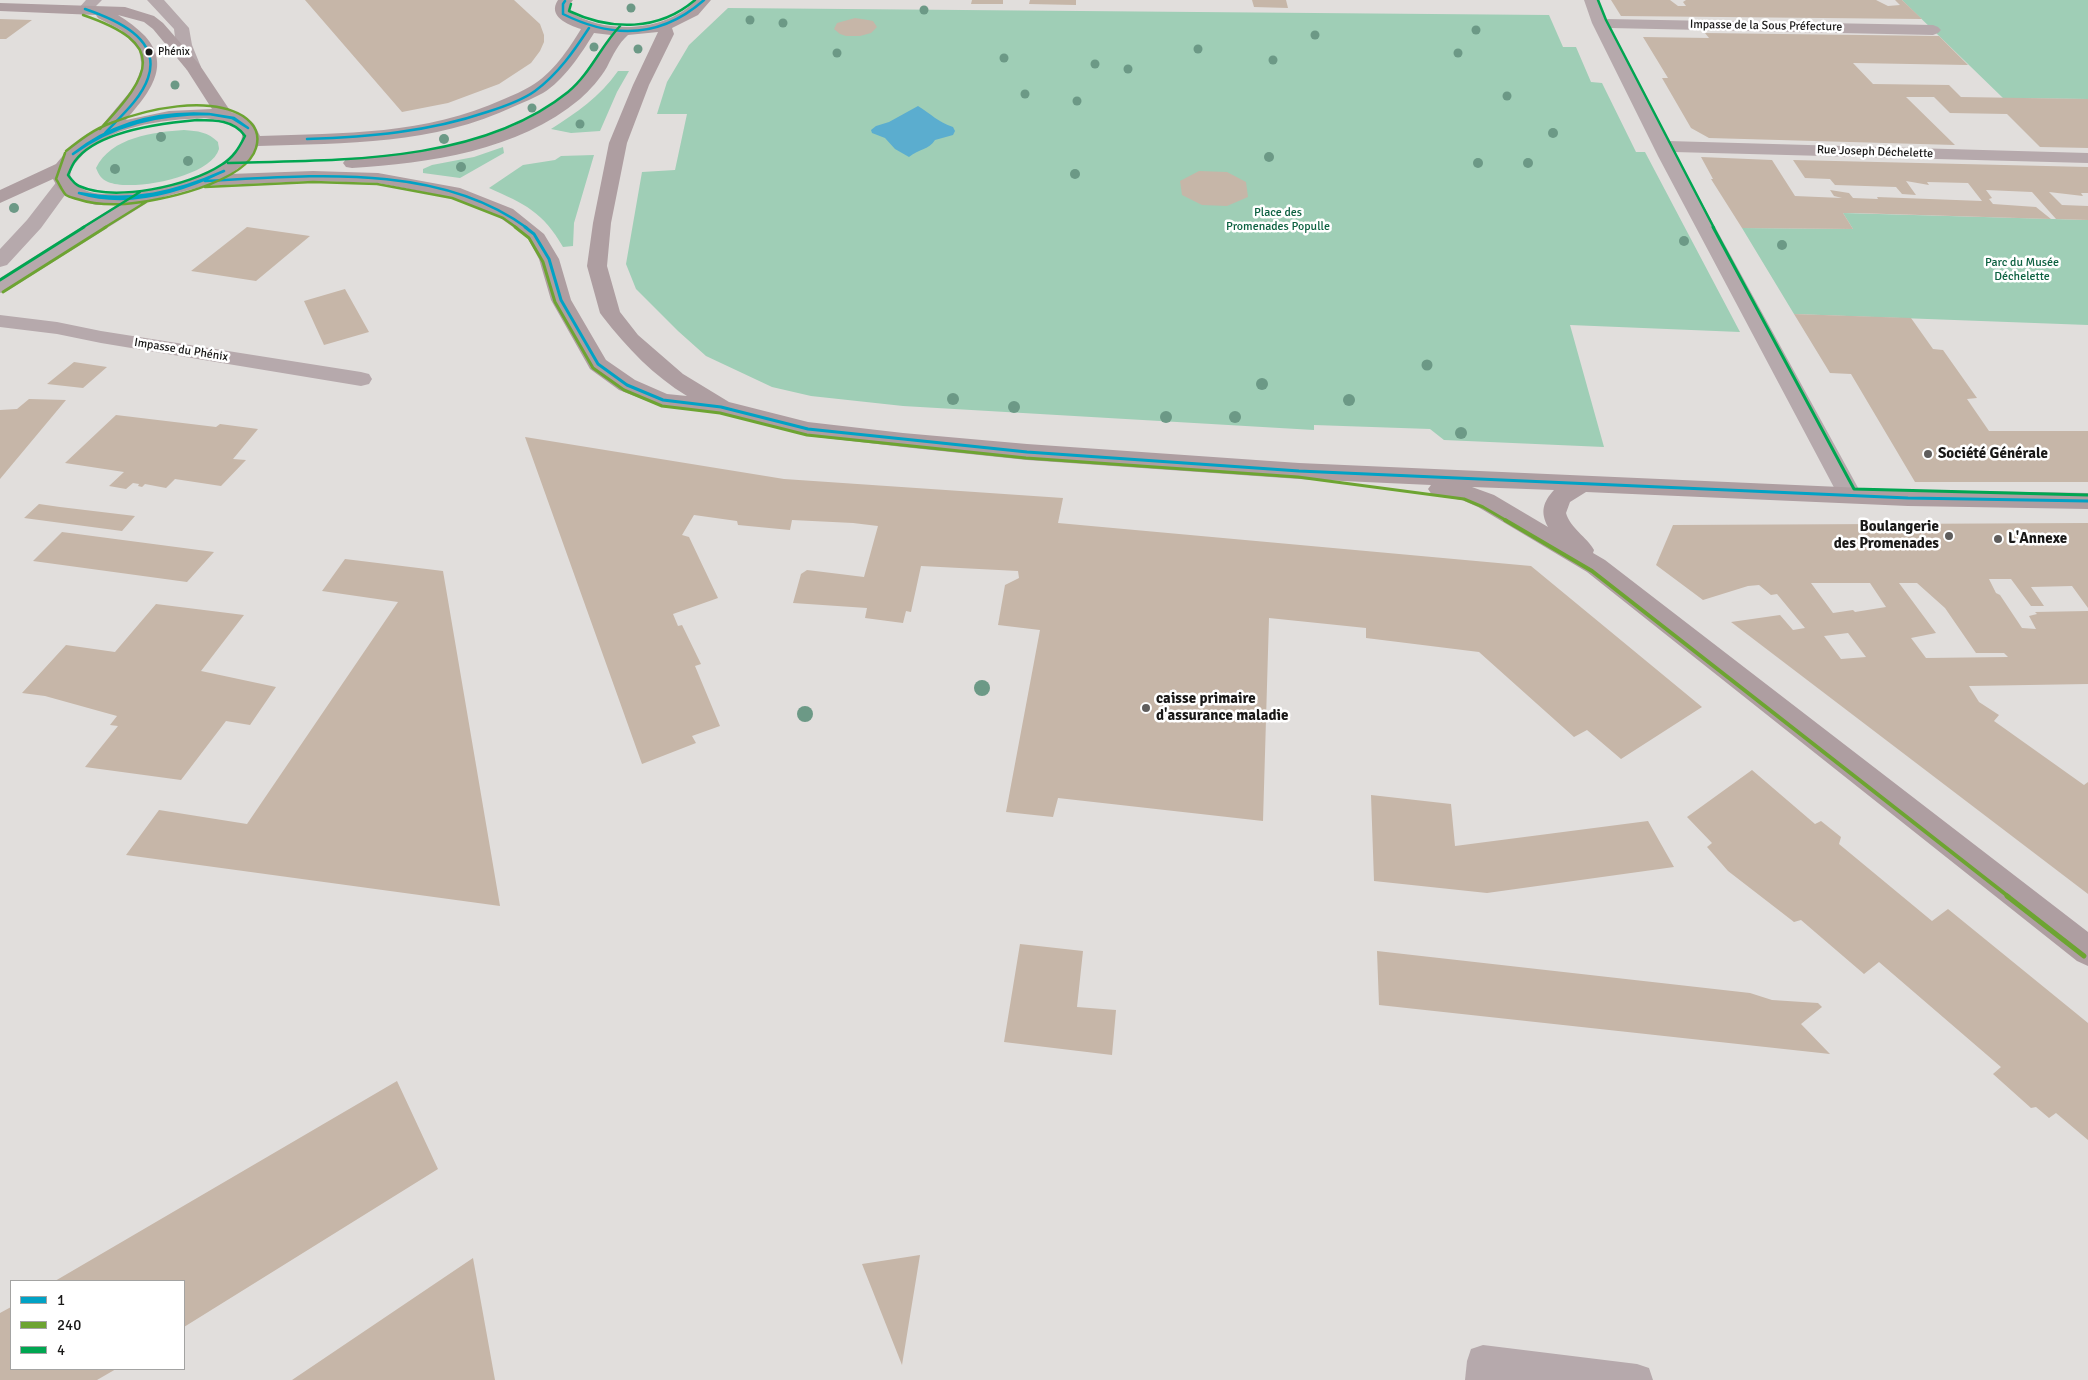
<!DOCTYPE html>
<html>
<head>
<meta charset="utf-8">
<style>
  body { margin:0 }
  #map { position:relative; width:2088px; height:1380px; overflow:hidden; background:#e1dedc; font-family:Signika,sans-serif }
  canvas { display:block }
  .legend { position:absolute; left:10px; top:1280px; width:175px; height:90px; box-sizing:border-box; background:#fff; border:1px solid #a3a3a2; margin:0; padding:6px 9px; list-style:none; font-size:15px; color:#191817 }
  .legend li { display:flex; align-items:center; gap:10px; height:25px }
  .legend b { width:25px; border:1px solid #a3a3a2 }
</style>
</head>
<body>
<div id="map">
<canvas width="2088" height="1380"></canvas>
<ul class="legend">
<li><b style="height:6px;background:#01a2c5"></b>1</li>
<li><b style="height:6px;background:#6da432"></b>240</li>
<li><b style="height:6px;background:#00a651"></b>4</li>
</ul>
</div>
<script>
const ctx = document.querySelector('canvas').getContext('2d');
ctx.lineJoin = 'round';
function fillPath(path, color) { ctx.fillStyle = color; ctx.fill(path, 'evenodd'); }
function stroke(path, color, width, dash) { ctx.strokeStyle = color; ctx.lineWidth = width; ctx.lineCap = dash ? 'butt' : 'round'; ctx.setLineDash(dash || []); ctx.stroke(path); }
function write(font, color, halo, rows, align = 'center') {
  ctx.font = font + ' Signika,sans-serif'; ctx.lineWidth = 5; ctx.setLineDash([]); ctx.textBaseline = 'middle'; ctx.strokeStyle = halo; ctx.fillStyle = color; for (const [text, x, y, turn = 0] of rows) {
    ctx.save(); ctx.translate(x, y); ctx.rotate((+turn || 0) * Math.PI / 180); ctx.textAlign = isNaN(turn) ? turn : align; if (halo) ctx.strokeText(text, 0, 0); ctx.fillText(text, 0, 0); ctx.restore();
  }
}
const green = new Path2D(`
  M1902 0H2088V99L2003 98Z
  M728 8 1549 15 1563 47H1576L1591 82 1602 83 1636 152H1645L1740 332 1570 325 1604 447 1444 440 1430 429 1314 425V430L903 406 811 396 772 387 706 356 678 331 636 289 626 264 642 172 675 170 687 114H657L667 82 689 45Z
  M618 71H629L617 92 600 131 571 133 551 129C576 113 600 97 618 71Z
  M184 130C198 131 208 132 218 142 218 144 219 147 219 149 211 177 132 192 108 182 101 179 99 175 96 168 111 137 154 132 184 130Z
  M503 147 504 153 460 178 423 173V169L432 165 474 157Z
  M594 155 574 223 573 246 563 247C543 212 525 204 489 188L523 165 555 160 561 156Z
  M1843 213 2088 220V325L1794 314 1742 228 1853 229Z`);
const water = new Path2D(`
  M918 106C931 114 938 122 953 127L955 131 953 135 935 140C929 150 918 149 909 157L895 149 885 138 872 133 871 130 876 126 889 122Z`);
const building = new Path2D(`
  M305 0H514L540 24 544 35V42L540 51 531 63 499 84 448 103 402 112Z
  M972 0H1003V4H971Z
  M1030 0H1076V5L1029 4Z
  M1252 0H1286L1288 8 1254 7Z
  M1611 0H1670L1678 6H1686L1683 2 1686 0H1876L1888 6 1900 5 1895 0H1902L1922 19 1621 16Z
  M855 18 868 20 873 21 877 27 871 33 860 36H846L840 34 834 29 837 23Z
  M0 19 32 20 6 39H0Z
  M1705 33 1939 36 1968 65 1853 63 1873 84 1949 85 1961 97 2088 99V148L2040 147 2007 114 1950 113 1934 97H1906L1955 145 1709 138 1691 128 1662 78H1668L1643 37 1709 38Z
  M1701 157 1772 160 1795 196 1842 198 1834 196 1830 190 1849 193 1853 198 1878 199 1877 197 1982 201 1968 183 1927 182 1929 185 1906 181 1916 195 1902 194 1896 187 1835 185 1830 179 1805 178 1793 160 2088 167V193H2081L2083 196 2049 192 2062 205 2088 206V220L2056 219 2032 192 1986 190 1992 198 1989 199 1993 204 2036 207 2051 219 1854 213H1843L1853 229 1742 228 1711 179H1713Z
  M1199 171 1227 172 1246 182 1248 197 1227 206 1202 205 1182 195 1180 181Z
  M247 227 310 236 256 281 191 271Z
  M345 289 369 332 324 345 304 301Z
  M1794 314 1911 318 1933 349 1943 350 1977 398 1967 399 1989 431H2088V482H1915L1851 374 1830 373Z
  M74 362 107 367 83 388 47 384Z
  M29 399 66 400 0 479V410L17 409Z
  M116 415 216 427 220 424 258 429 233 459 246 460 221 486 175 479 166 488 145 484 142 487 138 486 139 484 133 483 126 489 109 486 124 472 65 463Z
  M525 437 784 479 1063 498 1058 523 1531 566 1702 707 1621 759 1587 730 1574 737 1479 652 1366 638V628L1269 618 1263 821 1058 798 1053 817 1006 812 1040 630 998 625 1005 585 1019 578 1018 571 921 566 911 612 906 611 903 623 865 618 867 608 793 603 801 574 807 570 864 577 878 526 853 523 792 520 790 530 738 525 737 521 694 515 682 535 689 537 718 598 673 614 678 626 682 625 701 664 695 666 720 726 692 736 696 743 642 764Z
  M39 504 60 507 135 516 122 531 24 518Z
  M2088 523V608L2072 586 2031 587 2044 606H2031L2011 579H1989L1996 593 2000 595 2022 628 2036 629 2029 616 2037 614 2035 612 2088 611V684L1969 686 1979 702 1999 715 1994 721 2084 785 2088 782V894L1731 622 1780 615 1793 630 1805 628 1777 594 1771 595 1759 585 1748 586 1703 600 1656 565 1673 525ZM1811 583H1870L1886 607 1855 612 1853 610 1833 613ZM1899 583H1917L1945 608 1976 653H2004L2008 657 1926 658 1911 638 1936 633ZM1848 633 1866 657 1841 659 1824 636Z
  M62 532 214 552 187 582 33 561Z
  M345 559 443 571 500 906 126 855 159 810 247 824 398 602 322 591Z
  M156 604 244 615 201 671 276 687 250 725 226 721 181 780 85 767 118 726 110 725 117 716 45 696 22 693 66 645 115 652Z
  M1752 770 1815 824 1821 821 1841 837 1839 844 1932 921 1948 909 2088 1023V1140L2056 1113 2049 1118 2036 1107 2031 1108 1993 1074 2001 1067 1879 962 1864 974 1801 920 1794 922 1728 871 1707 847 1712 843 1687 817Z
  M1371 795 1451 804 1455 846 1648 821 1674 867 1487 893 1374 881Z
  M1020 944 1083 951 1077 1007 1116 1010 1112 1055 1004 1042Z
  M1377 951 1750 993 1772 1000 1818 1003 1822 1007 1801 1024 1830 1054 1379 1005Z
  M397 1081 438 1169 184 1327V1281H55Z
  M920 1255 902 1365 862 1264Z
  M473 1258 495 1380H292Z
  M11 1307V1369H116L97 1380H0V1313Z`);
const lane = new Path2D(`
  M1483 1345 1637 1364 1649 1368 1653 1380H1465L1467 1361 1471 1349Z`);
const street = new Path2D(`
  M86 0H102L90 12H80L78 9Z
  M147 0H164L189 28 192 45 201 67 199 70H187L176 45 174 29Z
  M1584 0H1598L1606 19 1933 25 1938 27 1941 30 1938 33 1933 35 1610 28 1668 141 2088 153V163L1674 152 1862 495 1858 501 1850 503 1842 501 1838 495 1658 156 1592 23Z
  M64 179 70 180 73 184 70 188 41 228 7 265 0 267V249L27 220 58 180Z
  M143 191 150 193 152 197 150 201 7 291 0 293V278L136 193Z
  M0 315 57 322 101 331 361 372 369 374 372 379 369 384 361 386 101 343 57 334 0 327Z`);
const secondary = new Path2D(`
  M558 0H573L570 4V12C607 35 666 32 696 0H711L698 15 672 28 674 34 649 85 627 143 611 223 607 266 620 312 638 335 683 374 729 402 808 422 903 433 1027 444 1299 463 1908 490 2088 493V509L1908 506 1586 492 1570 502 1566 513C1570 528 1587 537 1594 550L1593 553 1605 560 2088 932V966L2077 961 1587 572 1478 507 1462 500 1432 495 1428 489 1431 485 1299 479 1027 460 903 447 808 436 714 412 663 407 619 390 590 369 551 300 539 259 527 237 499 217 449 197 378 183 313 181 204 186 145 202 119 205H96L71 198 58 188 53 179 0 203V190L56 164 71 146 99 129 134 87 142 67 139 50 121 30 98 18 96 15 0 11V3L125 7 154 16 163 23 199 64 231 112 243 116 254 124 260 136C344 133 425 135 504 99 513 95 523 91 531 86 553 73 568 50 581 29 568 25 547 16 558 0ZM118 15 144 22 153 29 187 70 212 109 169 111 126 120C147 95 173 67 145 36 137 28 128 21 118 15ZM658 32 633 85 609 143 593 223 587 266 600 313 603 317C627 348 654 376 687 396L667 394 635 380 606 360 571 300 559 259 544 234 513 209 460 188 378 173 313 171 230 174 247 162 258 146C347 143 433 145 515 106 524 102 534 98 543 93 564 80 581 54 594 33L611 35C597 52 589 71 573 87 518 141 425 153 352 158L346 159 343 163 346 167 352 168C429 163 518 151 580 99 590 90 600 79 607 67 613 55 618 44 628 35ZM204 118C218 120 234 120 242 133 245 178 128 199 95 193 85 191 79 187 71 181 69 172 72 167 78 160 107 125 162 120 204 118ZM1472 487 1554 490C1543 502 1540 512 1548 527L1494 495Z`);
const bus1Far1 = new Path2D(`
  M565 1 563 4V14C613 39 661 38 704 0
  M85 9C114 19 162 38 148 78 141 99 120 117 105 133
  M209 114 234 118 248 128
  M209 114 232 118 248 128
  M307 139C368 137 428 132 487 112 503 107 521 101 535 91 558 74 574 51 589 28
  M73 154C113 122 159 111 209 114
  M73 154C114 124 159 114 209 114
  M205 181C309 176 438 162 527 228
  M79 193C131 203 177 192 224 171
  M79 193C128 208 179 193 224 171`);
const bus1 = new Path2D(`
  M525 227 534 234 549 259 561 300 598 364 627 385 663 400 721 407 808 429 1027 452 1299 471 1908 498 2088 501`);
const bus2Far3 = new Path2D(`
  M83 15C168 44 152 74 100 129
  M65 153 56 179C59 183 62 191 66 195 69 197 74 198 77 199 92 204 109 205 125 204 157 202 246 183 256 148 260 135 255 124 243 116 208 95 147 109 111 123 94 129 80 140 66 151
  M205 187 313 182 377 184 452 198 503 218 517 228
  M104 228 146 202`);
const bus2Far2 = new Path2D(`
  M515 227 529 238 543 262 555 302 593 368 624 390 662 406 720 413 807 435 1026 458 1298 477 1464 499 1483 507 1507 521
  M3 292 106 227`);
const bus2Far1 = new Path2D(`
  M1505 520 1592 571 2009 897`);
const bus2 = new Path2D(`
  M2007 896 2084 956`);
const bus3Far1 = new Path2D(`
  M1598 0 1606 20 1714 228
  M571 4 569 11C611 31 659 31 695 0
  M197 120C215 120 234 120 245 136 239 148 233 158 221 165 189 186 115 202 79 186 74 184 71 179 68 175 70 171 72 165 75 161 97 131 162 123 197 120Z
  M228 163C337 160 479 164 568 92 590 74 601 46 620 26
  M82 228 140 192`);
const bus3 = new Path2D(`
  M1713 227 1854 489 2088 495
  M0 280 84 227`);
const trees = [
  [631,8,4.5],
  [924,10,4.5],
  [750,20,4.5],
  [783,23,4.5],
  [1476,30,4.5],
  [1315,35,4.5],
  [594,47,4.5],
  [638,49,4.5],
  [1198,49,4.5],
  [837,53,4.5],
  [1458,53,4.5],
  [1004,58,4.5],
  [1273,60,4.5],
  [1095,64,4.5],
  [1128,69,4.5],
  [175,85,4.5],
  [1025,94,4.5],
  [1507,96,4.5],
  [1077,101,4.5],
  [532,108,4.5],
  [580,124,4.5],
  [1553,133,5],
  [161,137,5],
  [444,139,5],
  [1269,157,5],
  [188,161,5],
  [1478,163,5],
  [1528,163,5],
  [461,167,5],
  [115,169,5],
  [1075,174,5],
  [14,208,5],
  [1684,241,5],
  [1782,245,5],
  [1427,365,5.5],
  [1262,384,6],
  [953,399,6],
  [1349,400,6],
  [1014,407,6],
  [1166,417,6],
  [1235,417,6],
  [1461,433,6],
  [982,688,8],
  [805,714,8]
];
const markers = [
  [149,52,4.5,"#191817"],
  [1928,454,5,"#5f5d5c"],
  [1949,536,5,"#5f5d5c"],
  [1998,539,5,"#5f5d5c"],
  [1146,708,5,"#5f5d5c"]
];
const farBusnames = [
  ["Phénix",158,52]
];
const farStreetnames = [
  ["Impasse de la Sous Préfecture",1766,26,1],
  ["Rue Joseph Déchelette",1875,152,2],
  ["Impasse du Phénix",181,350,9]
];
const farParknames = [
  ["Place des",1278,213],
  ["Promenades Populle",1278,227],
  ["Parc du Musée",2022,263],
  ["Déchelette",2022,277]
];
const poiNames = [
  ["Société Générale",1938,454],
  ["Boulangerie",1939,527,"right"],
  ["des Promenades",1939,544,"right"],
  ["L'Annexe",2008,539],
  ["caisse primaire",1156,699],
  ["d'assurance maladie",1156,716]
];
fillPath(green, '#9fceb6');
fillPath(water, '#5badcf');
fillPath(building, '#c6b6a8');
fillPath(lane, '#b6a9ac');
fillPath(street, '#b6a9ac');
fillPath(secondary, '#ae9ea1');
stroke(bus1Far1, '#01a2c5', 2.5);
stroke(bus1, '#01a2c5', 3);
stroke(bus2Far3, '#6da432', 2.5);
stroke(bus2Far2, '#6da432', 3);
stroke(bus2Far1, '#6da432', 4);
stroke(bus2, '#6da432', 5);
stroke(bus3Far1, '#00a651', 2.5);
stroke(bus3, '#00a651', 3);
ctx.fillStyle = '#6c9986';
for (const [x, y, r] of trees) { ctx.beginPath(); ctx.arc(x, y, r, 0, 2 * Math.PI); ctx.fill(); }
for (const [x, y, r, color] of markers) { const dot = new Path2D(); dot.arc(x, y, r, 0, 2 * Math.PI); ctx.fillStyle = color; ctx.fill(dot); stroke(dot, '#fff', 2); }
write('11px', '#191817', '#fff', farBusnames, 'left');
write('12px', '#191817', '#fff', farStreetnames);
write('12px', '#0c6040', '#fff', farParknames);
write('bold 15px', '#191817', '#fff', poiNames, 'left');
</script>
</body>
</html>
